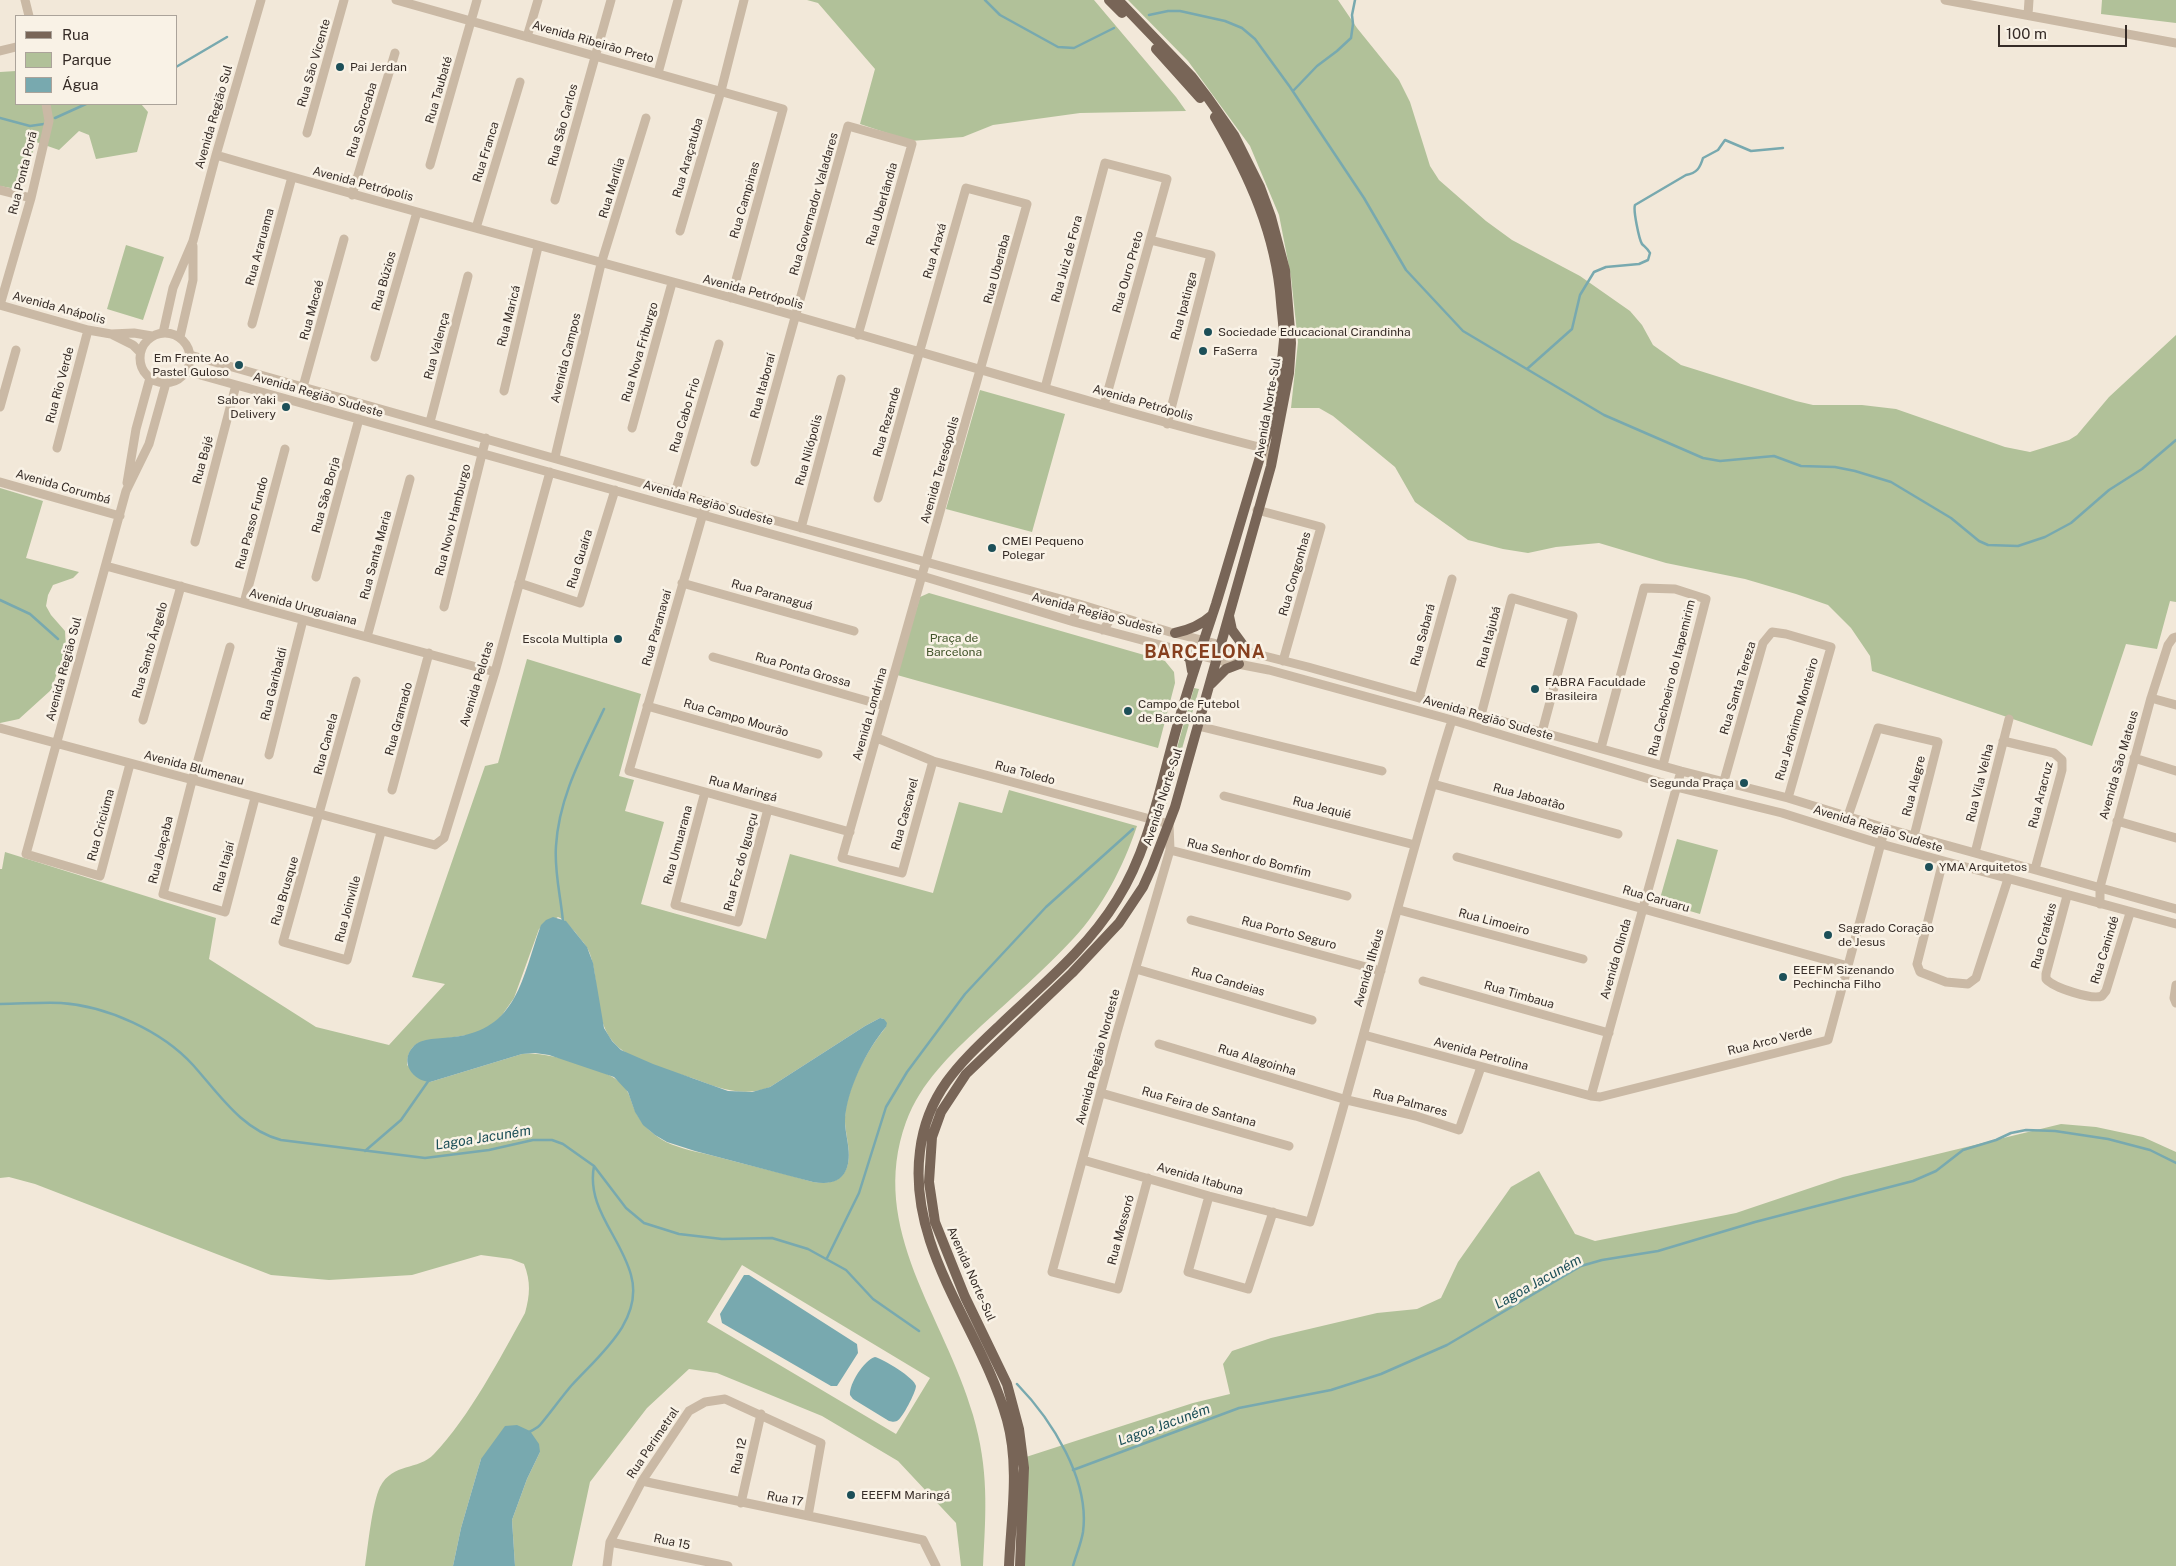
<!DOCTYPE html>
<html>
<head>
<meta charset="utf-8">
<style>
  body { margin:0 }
  #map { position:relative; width:2176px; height:1566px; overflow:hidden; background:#f2e8d9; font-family:"Public Sans",sans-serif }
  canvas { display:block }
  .legend { position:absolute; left:15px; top:15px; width:162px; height:90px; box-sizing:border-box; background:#f9f2e6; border:1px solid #aba39a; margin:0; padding:6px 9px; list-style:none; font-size:15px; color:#362c27 }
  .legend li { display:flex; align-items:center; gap:10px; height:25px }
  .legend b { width:25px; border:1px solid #aba39a }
  .scale { position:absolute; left:1998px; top:25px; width:129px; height:22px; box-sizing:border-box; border:2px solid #362c27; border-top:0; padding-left:6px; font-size:15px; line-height:18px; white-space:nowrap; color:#362c27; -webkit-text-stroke:4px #f9f2e6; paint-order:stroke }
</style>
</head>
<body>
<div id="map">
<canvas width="2176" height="1566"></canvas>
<ul class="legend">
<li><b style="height:6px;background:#786557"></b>Rua</li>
<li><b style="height:14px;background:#b1c199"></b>Parque</li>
<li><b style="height:14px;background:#78a9af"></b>Água</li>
</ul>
<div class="scale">100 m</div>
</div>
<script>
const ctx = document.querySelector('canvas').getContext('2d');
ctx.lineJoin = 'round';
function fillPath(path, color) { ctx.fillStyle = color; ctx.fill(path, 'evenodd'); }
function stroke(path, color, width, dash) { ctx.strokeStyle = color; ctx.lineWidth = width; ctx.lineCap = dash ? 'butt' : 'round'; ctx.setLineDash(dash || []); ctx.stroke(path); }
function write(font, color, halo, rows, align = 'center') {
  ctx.font = font + ' "Public Sans",sans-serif'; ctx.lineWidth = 5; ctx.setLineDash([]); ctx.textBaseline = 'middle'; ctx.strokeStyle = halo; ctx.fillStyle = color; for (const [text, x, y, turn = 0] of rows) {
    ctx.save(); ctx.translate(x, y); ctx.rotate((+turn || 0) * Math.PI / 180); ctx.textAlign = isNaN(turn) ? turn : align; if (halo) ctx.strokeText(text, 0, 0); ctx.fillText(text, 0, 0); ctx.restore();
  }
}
const green = new Path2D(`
  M807 0H1094L1176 97 1186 111 1080 113 993 125 963 137 911 141 860 124 875 69 818 3Z
  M1128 0H1338L1357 28 1399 80 1410 102 1430 166 1439 180 1486 221 1512 240 1580 276 1630 311 1642 325 1653 345 1681 365 1796 401 1813 405H1862L1896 409 2005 447 2030 452 2069 440 2077 435 2109 397 2176 335V602L2170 601 2157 649 2126 644 2092 746 1872 671 1870 656 1851 628 1828 605 1796 594 1745 579 1666 563 1599 543 1556 547 1528 553 1503 549 1468 540 1415 502 1395 467 1333 416 1319 408H1291L1298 342 1291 277 1279 215 1250 146 1188 61Z
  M2102 0H2176V23L2101 14Z
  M16 71V104H141L148 112 137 152 96 159 89 135 79 131 59 150 36 142 21 190 0 186V72Z
  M126 245 164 257 143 320 107 309Z
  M980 390 1065 414 1032 532 946 509Z
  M0 488 43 501 26 558 79 572 73 578 53 585 48 595 46 606 51 615 65 631 66 648 51 690 19 719 0 723Z
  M929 593 1165 661 1174 672 1175 683 1158 748 897 675 920 597Z
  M527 659 641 694 619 776 634 780 625 811 664 822 641 904 766 939 790 854 933 893 959 802 1002 813 1009 790 1137 826C1123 867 1103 907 1073 939 1044 970 1012 998 981 1026 950 1055 921 1082 906 1122 867 1230 945 1316 973 1415 989 1470 986 1510 983 1566H961L956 1523 898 1461 822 1416 717 1373 689 1369 647 1408 590 1482 572 1566H515L512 1520 527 1479 540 1452 481 1459 461 1528 453 1566H365C368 1546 372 1504 380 1487 393 1462 418 1471 434 1454 470 1416 499 1360 525 1313 530 1295 531 1282 524 1264L511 1259 481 1255 412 1275 329 1280 271 1275 35 1184 9 1177 0 1178V869H2L5 852 216 918 209 959 316 1027 389 1045 445 984 412 977 485 766 498 763ZM558 917C566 920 569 926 575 932 580 939 587 945 590 954 600 982 593 1022 616 1045 632 1061 670 1071 692 1078 719 1088 742 1098 770 1087L865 1026 880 1018 884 1019 886 1027C867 1050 847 1087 845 1117 844 1135 855 1157 844 1173 837 1184 824 1183 813 1182 780 1172 747 1165 714 1156 698 1152 681 1149 666 1142 651 1134 637 1120 632 1103 630 1097 628 1091 624 1086 611 1069 543 1050 522 1054L430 1082 426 1081 407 1065C407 1055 410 1048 418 1043L473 1034 487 1028 500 1018 514 998 539 929ZM742 1265 930 1378 896 1434 707 1322Z
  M1194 688 1199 689 1164 812 1161 814 1159 811Z
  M1677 839 1718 850 1700 914 1659 902Z
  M2061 1124 2096 1127 2143 1137 2176 1152V1566H1024L1026 1457 1193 1403 1230 1394 1223 1364 1232 1351 1271 1338 1377 1313 1417 1309 1441 1298 1458 1262 1511 1187 1539 1171 1575 1234 1595 1241 1736 1213 1843 1177Z`);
const water = new Path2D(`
  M553 917 566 921 587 947 593 963 604 1028 612 1041 621 1050 653 1064 728 1091 752 1092 770 1087 865 1026 880 1018 884 1019 887 1023 886 1027C867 1049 846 1091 845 1121 845 1136 853 1155 846 1170 840 1184 826 1184 813 1182L695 1151 667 1142 655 1135 643 1125 635 1112 628 1092 614 1077 549 1055 535 1053 522 1054 430 1082C413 1081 399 1062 413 1047 421 1037 441 1039 453 1037 518 1030 522 977 541 925L546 920Z
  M744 1275H749L857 1344 858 1353 837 1386H831L722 1323 720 1314Z
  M875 1357C883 1359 915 1378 916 1386 916 1392 902 1419 897 1421 894 1422 893 1422 889 1421L853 1399 850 1395C849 1384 864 1360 875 1357Z
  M517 1425 530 1431 539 1444 540 1452 527 1479 512 1520 515 1566H453L461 1528 481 1459 505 1426Z`);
const stream = new Path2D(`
  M985 0 1000 15 1058 47 1074 48 1114 28
  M1149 15 1168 11H1180L1225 21 1242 28 1255 39 1290 87 1364 198 1406 270 1463 331 1604 415 1703 458 1720 461 1774 456 1801 466 1835 467 1855 471 1891 482 1951 518 1979 541 1988 545 2018 546 2045 537 2071 523 2109 490 2142 469 2176 440
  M176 67 227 37
  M1293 91 1317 66 1337 51 1351 38 1353 24 1352 15 1355 0
  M0 118 30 126 44 124
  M55 118 86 104
  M1527 369 1572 329 1580 295 1594 272 1606 267 1639 264 1648 260 1650 253C1648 249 1645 247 1642 244 1639 239 1633 210 1635 205L1686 175C1697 173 1700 168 1703 158L1718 150 1725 140 1751 151 1783 148
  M0 600 30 614 58 639
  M563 922C561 897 554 872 556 846 559 796 583 754 604 709
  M0 1004C20 1004 41 1002 61 1003 107 1006 162 1031 193 1065 219 1094 242 1130 281 1140L425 1158 489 1150 533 1140H552L563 1144 594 1166 626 1208 644 1223 679 1234 722 1239 772 1238 808 1249 846 1270 873 1299 919 1331
  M365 1151 401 1120 429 1080
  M827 1258 859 1193 886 1107 907 1072 965 994 1046 907 1133 829
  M1017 1384C1052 1420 1090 1480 1083 1532 1081 1544 1076 1555 1073 1566
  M528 1433C531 1430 537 1429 540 1425 551 1412 560 1399 571 1386 598 1356 644 1321 631 1275 621 1237 586 1208 594 1166
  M1073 1470 1239 1408 1331 1390 1381 1374 1447 1345 1581 1266 1602 1260 1658 1251 1755 1222 1913 1181 1936 1171 1963 1150 1996 1140 2011 1133 2026 1130 2055 1131 2108 1139 2150 1150 2176 1163`);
const minor = new Path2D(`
  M25 0 29 16
  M396 0 783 109 731 298
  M1945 0 2176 43
  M2028 15 2029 0
  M527 37 538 0
  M0 51 16 47
  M658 73 678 0
  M307 133 344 0
  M216 155C387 205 560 251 732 298 909 347 1085 403 1263 448L1266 449 1270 455 1271 464
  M430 165 477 0
  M0 190 31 198
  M352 195 395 53
  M555 200 611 0
  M476 228 520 82
  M680 231 721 91 744 0
  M1150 240 1211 255 1167 424
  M0 305 31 198 49 121 46 104
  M0 305 88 330 111 334 134 333 152 336
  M252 324 292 177
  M140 358a25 25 0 1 1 50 0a25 25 0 1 1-50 0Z
  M163 333 173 288 193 241 216 155 261 0
  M113 335 133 345 140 352
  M180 337 193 280V246
  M190 355 722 506 1079 604 1170 632 1308 667 1681 771 1788 798 1885 828 2176 909
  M375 357 417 212
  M186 371 922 576 1074 622 1217 660 1269 670 1452 720 1676 787 1782 813 1881 844 2176 924
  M303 387 344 239
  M1045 388 1105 163 1167 179 1104 405
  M504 391 538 247
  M0 407 16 350
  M430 422 468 276
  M632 428 672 283
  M57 448 88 330
  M555 457 601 264 646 118
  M755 462 848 126 912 144 858 335
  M0 482 120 516
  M127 483 136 429 150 378
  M675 493 719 344
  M878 498 966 188 1027 204 842 858 902 873 933 761
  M716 506 709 505 704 510 629 771 850 832
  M1257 510 1321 527 1283 661
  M801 528 841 379
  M195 542 236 385
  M106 566 495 672
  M316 577 359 419
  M519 583 580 603 615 490
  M682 583 854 631
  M244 603 285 449
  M444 607 486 438
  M1074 622V618L1079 604
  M1103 630 1108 623V613
  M367 637 410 479
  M230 647 192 781 163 894 225 912 255 798
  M713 657 885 706
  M356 681 283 942 347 960 381 832
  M1419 698 1452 579
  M2151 698 2176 705
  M647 706 818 754
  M1481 715 1512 598 1573 616 1542 732
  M143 720 181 586
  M1198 726 1382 771
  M0 728 435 845 444 838 495 672 550 472
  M877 738 933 761 1169 824 1170 850 1117 1032 1052 1272 1118 1289 1148 1178
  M2003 741 2054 753 2062 760V770L2035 869
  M1601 748 1644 588 1675 589 1706 599 1663 765
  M269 755 303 620
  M2134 758 2176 771
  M130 764 100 876 26 854 126 491 149 444 166 383
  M1724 781 1763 643 1772 632 1786 634 1831 647 1788 798
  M1433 784 1618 834
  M392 790 429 653
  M705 792 675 905 738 922 768 809
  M1224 796 1415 845
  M1848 816 1878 728 1938 742 1914 836
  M2117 821 2176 838
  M1170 850 1347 896
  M1975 853 2009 719
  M1457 857 1848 966
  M1943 861 1917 964 1920 972 1946 982 1968 984 1976 978 2008 879
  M2067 896 2046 974V979C2054 988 2092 1000 2102 996L2106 991 2130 913
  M2100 904V887L2151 698 2168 645 2173 638 2176 637
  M1399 910 1583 959
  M1191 920 1381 971
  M1136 969 1312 1020
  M1423 981 1609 1033
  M2176 985 2174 998 2176 1003
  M1364 1035 1591 1096 1600 1097 1828 1040 1885 828
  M1159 1044 1347 1100 1416 1116 1459 1130 1481 1067
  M1101 1093 1289 1146
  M1591 1096 1681 771
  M1083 1160 1209 1196 1310 1222C1361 1056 1400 886 1452 720
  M1209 1196 1188 1272 1248 1289 1273 1212
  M642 1481 923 1540 936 1566
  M741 1503 761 1414
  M610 1542 728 1566
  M607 1566 610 1542 642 1481 689 1411 705 1402 725 1399 821 1443 808 1516`);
const major = new Path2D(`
  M1109 0 1122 13
  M1156 49 1200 98
  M1229 616 1232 630 1248 652
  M1175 633C1189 630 1200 626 1211 616
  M1180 650 1190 659 1192 671
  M1211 684 1226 669 1239 664
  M1009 1566C1011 1518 1020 1467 1007 1420 982 1329 907 1250 920 1151 927 1093 960 1063 1000 1025 1041 986 1087 949 1117 900 1151 846 1161 780 1179 720 1190 681 1203 643 1216 604 1235 542 1253 478 1273 415 1278 390 1282 366 1284 340 1284 327 1282 315 1281 302 1276 234 1249 175 1215 117
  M1020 1566 1024 1468 1019 1429 1007 1384 965 1297 935 1222 929 1182 932 1137 941 1112 966 1074 1072 973 1119 923 1143 887 1152 867 1175 807 1271 466 1289 373 1291 343 1285 270 1271 217 1260 187 1234 135 1208 98 1192 77 1118 0`);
const markers = [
  [340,67,5,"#1c4f58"],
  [1208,332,5,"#1c4f58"],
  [1203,351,5,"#1c4f58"],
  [239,365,5,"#1c4f58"],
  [286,407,5,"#1c4f58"],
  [992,548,5,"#1c4f58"],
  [618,639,5,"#1c4f58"],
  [1535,689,5,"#1c4f58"],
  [1128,711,5,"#1c4f58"],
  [1744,783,5,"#1c4f58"],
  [1929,867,5,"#1c4f58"],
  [1828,935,5,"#1c4f58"],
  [1783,977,5,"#1c4f58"],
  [851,1495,5,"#1c4f58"]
];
const streetNames = [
  ["Avenida Ribeirão Preto",593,42,16],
  ["Rua São Vicente",314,63,-74],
  ["Rua Taubaté",439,90,-74],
  ["Avenida Região Sul",214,117,-74],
  ["Rua Sorocaba",362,120,-73],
  ["Rua São Carlos",563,125,-75],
  ["Rua Franca",486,152,-73],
  ["Rua Araçatuba",688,158,-74],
  ["Rua Ponta Porã",23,173,-76],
  ["Avenida Petrópolis",363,184,15],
  ["Rua Marília",612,188,-73],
  ["Rua Campinas",745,200,-74],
  ["Rua Governador Valadares",814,204,-74],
  ["Rua Uberlândia",882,204,-74],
  ["Rua Araruama",260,247,-75],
  ["Rua Araxá",935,251,-74],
  ["Rua Juiz de Fora",1067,259,-75],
  ["Rua Uberaba",997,269,-75],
  ["Rua Ouro Preto",1128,272,-74],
  ["Rua Búzios",384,281,-74],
  ["Avenida Petrópolis",753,292,15],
  ["Rua Ipatinga",1184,306,-75],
  ["Avenida Anápolis",59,308,15],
  ["Rua Macaé",312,310,-75],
  ["Rua Maricá",509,316,-76],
  ["Rua Valença",437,346,-75],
  ["Rua Nova Friburgo",640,352,-74],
  ["Avenida Campos",566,358,-76],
  ["Rua Rio Verde",60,385,-75],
  ["Rua Itaboraí",763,386,-75],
  ["Avenida Região Sudeste",318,395,16],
  ["Avenida Petrópolis",1143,403,16],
  ["Avenida Norte-Sul",1268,408,-80],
  ["Rua Cabo Frio",685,415,-73],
  ["Rua Rezende",887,422,-74],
  ["Rua Nilópolis",809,450,-75],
  ["Rua Bajé",203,460,-75],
  ["Avenida Teresópolis",940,470,-74],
  ["Avenida Corumbá",63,487,16],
  ["Rua São Borja",326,495,-75],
  ["Avenida Região Sudeste",708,503,16],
  ["Rua Novo Hamburgo",453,520,-76],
  ["Rua Passo Fundo",252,523,-75],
  ["Rua Santa Maria",376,555,-75],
  ["Rua Guaíra",580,559,-73],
  ["Rua Congonhas",1295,574,-74],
  ["Rua Paranaguá",772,595,16],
  ["Avenida Uruguaiana",303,607,15],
  ["Avenida Região Sudeste",1097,614,15],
  ["Rua Paranavaí",657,628,-74],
  ["Rua Sabará",1423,635,-75],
  ["Rua Itajubá",1489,637,-75],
  ["Rua Santo Ângelo",150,650,-74],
  ["Avenida Região Sul",64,669,-75],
  ["Rua Ponta Grossa",803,670,16],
  ["Rua Cachoeiro do Itapemirim",1672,678,-76],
  ["Rua Garibaldi",274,684,-76],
  ["Avenida Pelotas",477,684,-73],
  ["Rua Santa Tereza",1738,688,-73],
  ["Avenida Londrina",870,714,-74],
  ["Rua Campo Mourão",736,718,16],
  ["Avenida Região Sudeste",1488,718,16],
  ["Rua Gramado",399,719,-75],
  ["Rua Jerônimo Monteiro",1797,719,-74],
  ["Rua Canela",326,744,-75],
  ["Avenida São Mateus",2119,765,-74],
  ["Avenida Blumenau",194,768,15],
  ["Rua Toledo",1025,773,15],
  ["Rua Vila Velha",1980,783,-76],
  ["Rua Alegre",1914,786,-76],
  ["Rua Maringá",743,789,15],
  ["Rua Aracruz",2041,795,-76],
  ["Avenida Norte-Sul",1163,797,-72],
  ["Rua Jaboatão",1529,797,15],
  ["Rua Jequié",1322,808,14],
  ["Rua Cascavel",905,814,-75],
  ["Rua Criciúma",101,825,-75],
  ["Avenida Região Sudeste",1878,829,17],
  ["Rua Umuarana",678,845,-75],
  ["Rua Joaçaba",161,850,-76],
  ["Rua Senhor do Bomfim",1249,858,14],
  ["Rua Foz do Iguaçu",741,862,-75],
  ["Rua Itajaí",224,867,-75],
  ["Rua Brusque",285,891,-74],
  ["Rua Caruaru",1656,899,16],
  ["Rua Joinville",348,909,-75],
  ["Rua Limoeiro",1494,922,15],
  ["Rua Porto Seguro",1289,933,15],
  ["Rua Cratéus",2044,936,-75],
  ["Rua Canindé",2105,950,-73],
  ["Avenida Olinda",1616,959,-74],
  ["Avenida Ilhéus",1369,968,-74],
  ["Rua Candeias",1228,982,16],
  ["Rua Timbaua",1519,995,16],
  ["Rua Arco Verde",1770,1041,-14],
  ["Avenida Petrolina",1481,1054,15],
  ["Avenida Região Nordeste",1098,1057,-75],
  ["Rua Alagoinha",1257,1060,17],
  ["Rua Palmares",1410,1103,15],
  ["Rua Feira de Santana",1199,1107,16],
  ["Avenida Itabuna",1200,1179,16],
  ["Rua Mossoró",1121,1230,-75],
  ["Avenida Norte-Sul",971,1274,66],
  ["Rua Perimetral",653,1443,-56],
  ["Rua 12",739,1456,-78],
  ["Rua 17",785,1499,11],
  ["Rua 15",672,1542,12]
];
const poiNames = [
  ["Pai Jerdan",350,67],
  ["Sociedade Educacional Cirandinha",1218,332],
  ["FaSerra",1213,351],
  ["Em Frente Ao",229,358,"right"],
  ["Pastel Guloso",229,372,"right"],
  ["Sabor Yaki",276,400,"right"],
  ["Delivery",276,414,"right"],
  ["CMEI Pequeno",1002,541],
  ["Polegar",1002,555],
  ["Escola Multipla",608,639,"right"],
  ["FABRA Faculdade",1545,682],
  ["Brasileira",1545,696],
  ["Campo de Futebol",1138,704],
  ["de Barcelona",1138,718],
  ["Segunda Praça",1734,783,"right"],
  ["YMA Arquitetos",1939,867],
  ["Sagrado Coração",1838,928],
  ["de Jesus",1838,942],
  ["EEEFM Sizenando",1793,970],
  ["Pechincha Filho",1793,984],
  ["EEEFM Maringá",861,1495]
];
const parkNames = [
  ["Praça de",954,638],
  ["Barcelona",954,652]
];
const waterNames = [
  ["Lagoa Jacuném",483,1138,-9],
  ["Lagoa Jacuném",1538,1282,-29],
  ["Lagoa Jacuném",1164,1425,-20]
];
const districtNames = [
  ["BARCELONA",1205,652]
];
fillPath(green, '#b1c199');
fillPath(water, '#78a9af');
stroke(stream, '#78a9af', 2.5);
stroke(minor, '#cab9a5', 9);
stroke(major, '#786557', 10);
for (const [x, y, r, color] of markers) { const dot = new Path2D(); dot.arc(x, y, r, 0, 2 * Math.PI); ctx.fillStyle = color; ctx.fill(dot); stroke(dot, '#f9f2e6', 2); }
write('12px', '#362c27', '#f9f2e6', streetNames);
write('12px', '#362c27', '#f9f2e6', poiNames, 'left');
write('12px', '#41542a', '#f9f2e6', parkNames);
write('italic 14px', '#1c4f58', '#f9f2e6', waterNames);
ctx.letterSpacing = '1px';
write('bold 18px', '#863f1e', '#f9f2e6', districtNames);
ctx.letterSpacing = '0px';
</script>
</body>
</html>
